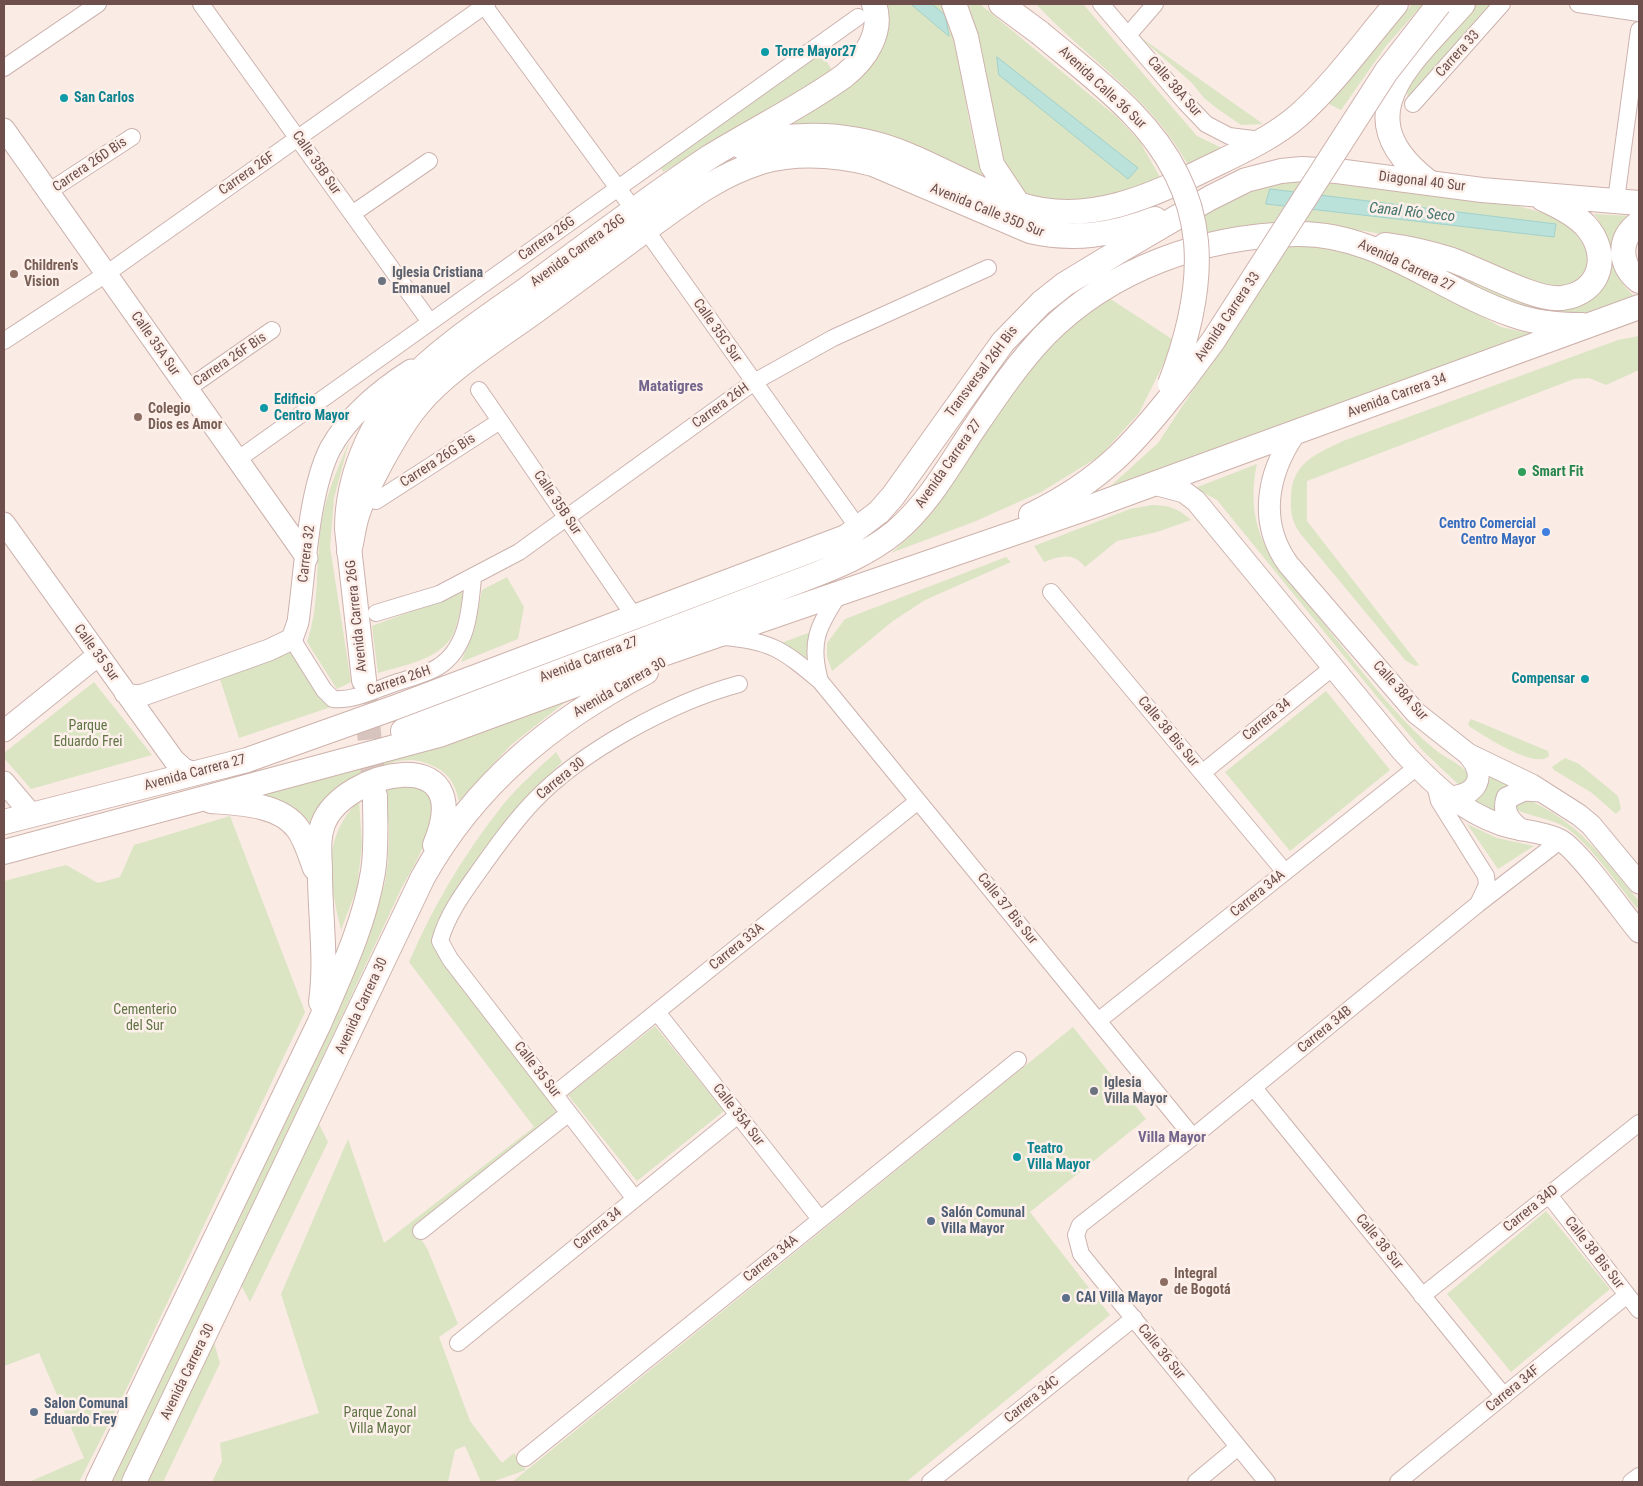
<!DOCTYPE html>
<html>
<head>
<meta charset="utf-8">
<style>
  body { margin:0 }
  #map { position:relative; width:1643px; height:1486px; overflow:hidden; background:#faebe4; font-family:"Roboto Condensed",sans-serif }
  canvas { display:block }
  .frame { position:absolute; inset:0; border:5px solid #6f4f4c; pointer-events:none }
</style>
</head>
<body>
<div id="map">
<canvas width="1643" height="1486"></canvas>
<div class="frame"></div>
</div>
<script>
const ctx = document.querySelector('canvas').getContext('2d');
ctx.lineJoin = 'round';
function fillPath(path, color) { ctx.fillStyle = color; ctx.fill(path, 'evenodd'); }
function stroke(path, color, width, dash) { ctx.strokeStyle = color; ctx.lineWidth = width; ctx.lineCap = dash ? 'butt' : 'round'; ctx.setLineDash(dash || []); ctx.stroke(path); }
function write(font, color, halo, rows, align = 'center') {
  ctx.font = font + ' "Roboto Condensed",sans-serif'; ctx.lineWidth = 5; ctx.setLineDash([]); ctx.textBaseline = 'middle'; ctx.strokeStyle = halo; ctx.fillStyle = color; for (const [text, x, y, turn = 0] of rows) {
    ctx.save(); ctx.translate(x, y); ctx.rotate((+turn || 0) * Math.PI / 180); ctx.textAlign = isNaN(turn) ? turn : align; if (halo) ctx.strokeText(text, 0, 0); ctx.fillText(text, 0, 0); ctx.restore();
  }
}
const green = new Path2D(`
  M885 4H943C961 40 962 81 969 120 973 140 978 160 984 180L777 128 865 73Z
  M968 4H980L1118 118 1140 142 1160 177C1122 199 1106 204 1062 200 1046 198 1025 197 1012 184 982 153 985 49 968 4Z
  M1036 4H1083L1197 136 1222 148 1188 165C1150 96 1088 60 1036 4Z
  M1412 4H1423L1386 46 1341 110 1327 103Z
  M1476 4H1492L1408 100 1406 83Z
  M1136 34 1263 124 1241 125 1219 110 1204 98 1191 82Z
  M819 50 834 73 663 172 660 165Z
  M1285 182 1342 184 1514 205 1544 213 1569 223 1593 256 1585 282 1549 291 1414 240 1365 231 1314 227 1207 236 1201 214 1262 187Z
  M1594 214 1631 216C1626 224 1614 237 1613 247 1610 267 1620 283 1634 296L1575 318 1496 300 1439 264 1577 306C1588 301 1598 295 1605 284 1617 264 1608 231 1594 214Z
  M1291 242 1342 247 1432 289 1501 327 1541 336 1104 492 1158 443Z
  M1109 298 1175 341 1139 413 1100 456 1041 492 976 521 891 553 914 533 933 512 987 427 1028 370 1076 322Z
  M1639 336V370L1606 385 1589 378 1574 379 1307 481V521L1419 665 1415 666 1405 660 1299 532C1292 521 1290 510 1291 498 1291 463 1316 454 1343 441L1618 340Z
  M349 442 334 498 330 547 351 682 337 689 307 642C319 608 316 569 320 534 323 501 336 472 349 442Z
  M1257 464C1251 491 1252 519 1265 545 1277 570 1298 591 1315 612 1349 655 1391 712 1432 747 1447 760 1462 763 1474 780L1460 786 1423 751 1378 698 1217 500 1195 488Z
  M1152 505C1168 505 1178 508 1191 520L1157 532 1117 541 1085 567C1073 552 1061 556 1044 562L1034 546 1130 509Z
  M1006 557 1011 562 925 600 893 621 832 671 827 657V643L845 619Z
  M507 577 524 607 518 639 461 662 474 631 482 590Z
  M464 592C460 607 459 625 451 638 437 660 401 666 378 673L372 626Z
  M811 632 807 644V661L793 649 781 643Z
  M291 646 331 707 239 738 218 673Z
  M94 682 152 755 31 789 4 758V753Z
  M1326 691 1390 770 1290 851 1225 772Z
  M578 692 511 745 459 801C455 784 449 773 433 766 385 742 345 797 314 827 294 806 280 800 253 790Z
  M1471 719 1548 751 1549 756C1535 770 1485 736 1470 727L1468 724Z
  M556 752 562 762 510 815 437 922 434 931V941L563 1113 415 1231 427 1248 458 1324 439 1337 470 1421 502 1463 514 1453 526 1470 492 1482H481L465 1446 455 1450 448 1482H212L222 1461 220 1443 319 1413 281 1294 348 1139 384 1243 534 1127 409 962C433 906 464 854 502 806 518 786 538 769 556 752Z
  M1565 758 1579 764 1618 796 1621 809 1616 814 1592 793 1554 770 1552 767Z
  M1491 774 1509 783 1504 789 1499 813 1472 800 1487 786Z
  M392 787C399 787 408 785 415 787 456 799 413 868 401 889L125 1482H110L274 1143 376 914 385 882 388 861 389 827 384 791Z
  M1524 798C1580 822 1601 856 1639 901V906L1637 908C1616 883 1593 848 1568 829 1553 818 1521 815 1515 808L1519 799Z
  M359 800 362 845 357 888 341 930C330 880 320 841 359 800Z
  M230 816 305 1012 123 1396 79 1482H29L84 1458 39 1353 4 1366V881L66 865 98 883 120 877 134 845Z
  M1467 824 1497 838 1534 846 1498 869Z
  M655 1026 724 1111 637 1181 568 1095Z
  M1073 1027 1146 1119 1030 1212 1110 1315 906 1482H512Z
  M319 1124 328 1142 250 1302 241 1285Z
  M1546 1211 1610 1289 1511 1372 1447 1294Z
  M213 1339 220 1363 163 1482H147Z`);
const water = new Path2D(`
  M911 4H932L945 15 949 36Z
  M997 57 1138 168 1128 179 999 75Z
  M1270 189 1556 224 1554 237 1266 204Z`);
const secondaryTunnel = new Path2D(`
  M364 680 375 796`);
const minor = new Path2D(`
  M201 4 430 322
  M483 4 634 210
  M1101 4 1185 102 1206 124 1229 136 1261 140
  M1578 4 1639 13
  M1129 34 1155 4
  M4 68 98 4
  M1413 104 1502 4
  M48 192 132 137
  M1616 200 1639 30
  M352 214 429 161
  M646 230 859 529
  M4 341 106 274 487 4
  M187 389 272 330
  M479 390 634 616
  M237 460 858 17
  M376 501 500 421
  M1051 592 1285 872
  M376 613 439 594 519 552 754 382 833 338 988 268
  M722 637C771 640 784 651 820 681L1193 1137
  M292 639 324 690 333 699C352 701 373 691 392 684 406 679 425 675 438 667 468 648 470 610 473 578
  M820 681C809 642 818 626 839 594
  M1202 773 1332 668
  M1435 785 1439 801 1486 876 1487 885 1479 902
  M657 1012 820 1219
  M1098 1021 1417 767
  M1254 1088 1504 1396
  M555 1094 918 801
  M1549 1195 1639 1310
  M635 1199 450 959 440 941C447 915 464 892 479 871 496 847 513 823 533 802 581 751 672 702 739 684
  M421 1231 569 1113
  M1422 1296 1639 1123
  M458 1343 738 1115
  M525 1458 1018 1060
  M930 1482 1134 1318
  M1196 1482 1238 1447
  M1267 1482 1081 1254 1076 1235 1080 1225 1193 1137 1478 904 1561 840
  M1398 1482 1627 1295
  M1631 1482 1639 1476`);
const tertiary = new Path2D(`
  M4 129 307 558
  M1295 433C1267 474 1258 522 1288 564L1416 713 1468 754 1532 785 1579 815 1591 825 1639 883
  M1154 484 1184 492 1196 501 1402 751C1431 782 1460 811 1502 825 1520 831 1543 831 1560 840 1579 850 1623 913 1639 932
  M4 523 174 760 184 769 197 774
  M125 693 135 696 143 695 269 650 292 639 298 622C305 572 308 493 330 449 347 417 381 389 411 370
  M4 731 97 656
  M4 782 32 815
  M1448 797C1477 796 1488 777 1468 754
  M1521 830C1510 821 1502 813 1507 798L1524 790 1541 791`);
const secondary = new Path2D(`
  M954 4 966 37 992 165 1018 204
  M1001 4 1040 33
  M742 147C795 129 856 133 908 155 944 170 980 191 1018 204 1088 227 1151 196 1212 166 1243 151 1274 137 1299 115 1334 84 1366 39 1396 4
  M1430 183C1341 116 1411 63 1463 4
  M1639 223C1617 239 1619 265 1639 281
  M1385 245C1408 248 1430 253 1452 260 1478 269 1538 302 1562 298 1602 293 1611 253 1585 225 1573 213 1558 206 1543 199
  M1031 515C1103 480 1135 443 1184 380
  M349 552C352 541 353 530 356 519 364 490 398 429 417 406 446 370 503 335 541 307 575 282 610 256 644 231 681 204 716 176 761 162 797 152 837 155 873 164L1030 231C1073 241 1113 235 1155 219
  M364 680 347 529C347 478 370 423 405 385 439 349 483 320 524 291 585 246 645 200 708 158 753 130 801 107 844 76 865 59 884 32 874 4
  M403 731 804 579C836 567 868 554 895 532 930 503 952 460 977 424 998 393 1019 362 1045 335 1111 268 1204 236 1296 234 1377 232 1439 290 1513 315 1535 323 1559 325 1582 325
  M211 801C239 803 280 804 298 829 306 840 310 855 315 868
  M4 822 247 760 396 707 846 537 879 512 893 496 1003 342 1041 303 1065 284 1121 250 1210 198 1246 180 1281 171 1302 169 1337 171 1482 190 1639 203
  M4 852 439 735 616 670 1093 506 1639 307
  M321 1002C327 960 320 916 320 873 320 857 317 840 323 824 343 771 479 739 435 845
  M98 1482 319 1024C340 975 364 926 373 872 377 847 375 821 375 796
  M134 1482 423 877C475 784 552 721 646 672`);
const secondaryBridge = new Path2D(`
  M1040 33C1071 59 1104 84 1132 113 1213 196 1209 282 1170 384
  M1184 380 1213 341 1386 72 1439 4`);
const markers = [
  [765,52,5,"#0f9aa8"],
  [64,98,5,"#0f9aa8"],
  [14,274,5,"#8d6e63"],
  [382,281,5,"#6b7280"],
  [264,408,5,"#0f9aa8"],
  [138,417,5,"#8d6e63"],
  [1522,472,5,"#2e9e5b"],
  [1546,532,5,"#3f7fe0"],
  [1585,679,5,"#0f9aa8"],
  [1094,1091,5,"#6b7280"],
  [1017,1157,5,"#0f9aa8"],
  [931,1221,5,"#5c6f8a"],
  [1164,1282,5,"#8d6e63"],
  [1066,1298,5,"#5c6f8a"],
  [34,1412,5,"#5c6f8a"]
];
const cultureNames = [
  ["Torre Mayor27",775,52],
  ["San Carlos",74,98],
  ["Edificio",274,400],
  ["Centro Mayor",274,416],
  ["Compensar",1575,679,"right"],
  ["Teatro",1027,1149],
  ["Villa Mayor",1027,1165]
];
const streetNames = [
  ["Carrera 33",1458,54,-48],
  ["Calle 38A Sur",1174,87,49],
  ["Avenida Calle 36 Sur",1102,88,43],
  ["Calle 35B Sur",316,163,55],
  ["Carrera 26D Bis",90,165,-34],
  ["Carrera 26F",247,174,-35],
  ["Diagonal 40 Sur",1422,182,7],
  ["Avenida Calle 35D Sur",987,211,22],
  ["Carrera 26G",547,239,-35],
  ["Avenida Carrera 26G",578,251,-36],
  ["Avenida Carrera 27",1406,266,25],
  ["Avenida Carrera 33",1228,317,-56],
  ["Calle 35C Sur",717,331,55],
  ["Calle 35A Sur",155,344,55],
  ["Carrera 26F Bis",230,360,-34],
  ["Transversal 26H Bis",982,372,-53],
  ["Avenida Carrera 34",1397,396,-20],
  ["Carrera 26H",721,406,-36],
  ["Carrera 26G Bis",438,461,-33],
  ["Avenida Carrera 27",949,464,-55],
  ["Calle 35B Sur",557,503,56],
  ["Carrera 32",307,554,-83],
  ["Avenida Carrera 26G",357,616,-96],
  ["Calle 35 Sur",96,653,54],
  ["Avenida Carrera 27",589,660,-21],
  ["Carrera 26H",399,681,-19],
  ["Avenida Carrera 30",620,688,-30],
  ["Calle 38A Sur",1400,691,48],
  ["Carrera 34",1267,720,-39],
  ["Calle 38 Bis Sur",1168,732,50],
  ["Avenida Carrera 27",195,773,-15],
  ["Carrera 30",561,779,-39],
  ["Carrera 34A",1258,894,-39],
  ["Calle 37 Bis Sur",1007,909,51],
  ["Carrera 33A",737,947,-39],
  ["Avenida Carrera 30",362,1006,-65],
  ["Carrera 34B",1325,1030,-39],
  ["Calle 35 Sur",537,1070,52],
  ["Calle 35A Sur",738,1115,52],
  ["Carrera 34D",1531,1209,-39],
  ["Carrera 34",598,1229,-39],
  ["Calle 38 Sur",1379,1242,51],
  ["Calle 38 Bis Sur",1594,1253,52],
  ["Carrera 34A",771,1259,-39],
  ["Calle 36 Sur",1161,1352,51],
  ["Avenida Carrera 30",188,1372,-64],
  ["Carrera 34F",1513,1389,-39],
  ["Carrera 34C",1032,1400,-39]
];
const educationNames = [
  ["Children's",24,266],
  ["Vision",24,282],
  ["Colegio",148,409],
  ["Dios es Amor",148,425],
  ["Integral",1174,1274],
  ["de Bogotá",1174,1290]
];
const worshipNames = [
  ["Iglesia Cristiana",392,273],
  ["Emmanuel",392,289],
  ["Iglesia",1104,1083],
  ["Villa Mayor",1104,1099]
];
const leisureNames = [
  ["Smart Fit",1532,472]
];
const shopNames = [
  ["Centro Comercial",1536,524],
  ["Centro Mayor",1536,540]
];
const parkNames = [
  ["Parque",88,726],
  ["Eduardo Frei",88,742],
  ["Cementerio",145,1010],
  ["del Sur",145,1026],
  ["Parque Zonal",380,1413],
  ["Villa Mayor",380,1429]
];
const serviceNames = [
  ["Salón Comunal",941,1213],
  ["Villa Mayor",941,1229],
  ["CAI Villa Mayor",1076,1298],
  ["Salon Comunal",44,1404],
  ["Eduardo Frey",44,1420]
];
const waterNames = [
  ["Canal Río Seco",1412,213,6]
];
const neighbourhoodNames = [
  ["Matatigres",671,387],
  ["Villa Mayor",1172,1138]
];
fillPath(green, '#dbe5c4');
fillPath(water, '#bbe1db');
stroke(water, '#a2d1cb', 1);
stroke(secondaryTunnel, '#d7c4be', 24, [24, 12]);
stroke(minor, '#ccb3af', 18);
stroke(tertiary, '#ccb3af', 23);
stroke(secondary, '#ceb2ac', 26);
stroke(minor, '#fff', 16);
stroke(tertiary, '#fff', 21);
stroke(secondary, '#fff', 24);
stroke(secondaryBridge, '#ceb2ac', 26, []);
stroke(secondaryBridge, '#fff', 24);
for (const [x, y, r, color] of markers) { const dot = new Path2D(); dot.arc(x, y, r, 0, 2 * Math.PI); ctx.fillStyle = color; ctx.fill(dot); stroke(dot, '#fdf0ea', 2); }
write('bold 14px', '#0d838f', '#fdf0ea', cultureNames, 'left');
write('14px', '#6f4f4c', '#fdf0ea', streetNames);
write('bold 14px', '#785e54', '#fdf0ea', educationNames, 'left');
write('bold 14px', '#5b616d', '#fdf0ea', worshipNames, 'left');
write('bold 14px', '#27864d', '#fdf0ea', leisureNames, 'left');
write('bold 14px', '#366cbe', '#fdf0ea', shopNames, 'right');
write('14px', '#607446', '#fdf0ea', parkNames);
write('bold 14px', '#4e5e75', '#fdf0ea', serviceNames, 'left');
write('italic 15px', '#42736d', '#fdf0ea', waterNames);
write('bold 15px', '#73658c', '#fdf0ea', neighbourhoodNames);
</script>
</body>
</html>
